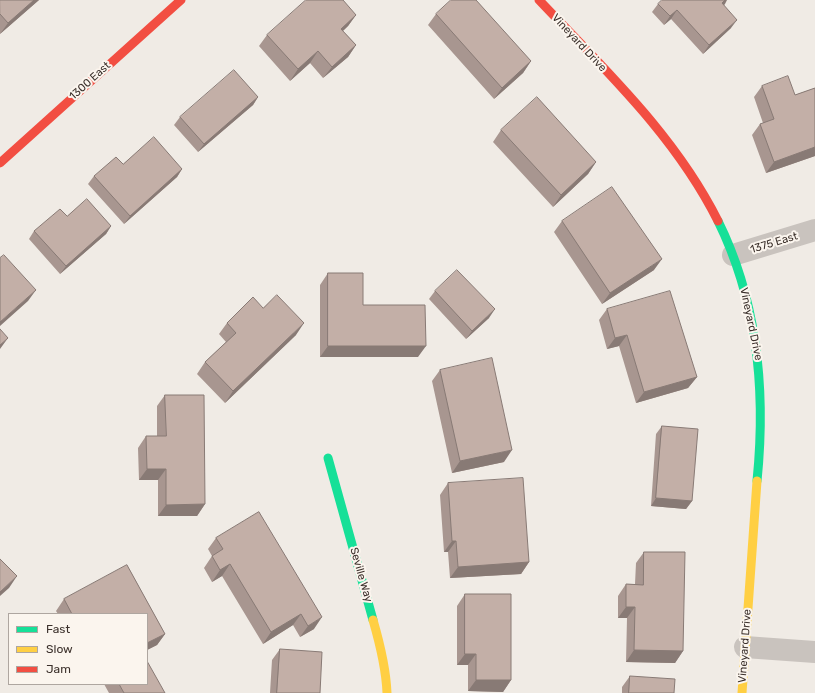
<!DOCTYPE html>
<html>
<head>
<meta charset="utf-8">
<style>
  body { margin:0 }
  #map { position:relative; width:815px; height:693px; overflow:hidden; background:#f0ebe5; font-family:Rubik,sans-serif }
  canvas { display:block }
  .legend { position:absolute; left:8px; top:613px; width:140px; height:72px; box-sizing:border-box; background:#fbf5ee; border:1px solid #aea6a0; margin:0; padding:5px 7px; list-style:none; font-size:12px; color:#3b302b }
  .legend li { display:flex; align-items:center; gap:8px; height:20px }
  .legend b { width:20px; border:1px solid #aea6a0 }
</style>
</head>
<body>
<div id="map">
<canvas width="815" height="693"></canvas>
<ul class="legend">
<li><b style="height:5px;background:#16e098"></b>Fast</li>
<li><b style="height:5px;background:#ffcf43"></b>Slow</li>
<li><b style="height:5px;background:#f24e42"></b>Jam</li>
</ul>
</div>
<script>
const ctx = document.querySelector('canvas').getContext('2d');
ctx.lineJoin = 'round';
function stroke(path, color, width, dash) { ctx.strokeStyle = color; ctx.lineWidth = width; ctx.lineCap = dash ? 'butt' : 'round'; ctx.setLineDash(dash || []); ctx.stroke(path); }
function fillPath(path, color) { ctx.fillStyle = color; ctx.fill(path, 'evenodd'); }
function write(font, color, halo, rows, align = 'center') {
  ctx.font = font + ' Rubik,sans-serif'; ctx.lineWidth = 4; ctx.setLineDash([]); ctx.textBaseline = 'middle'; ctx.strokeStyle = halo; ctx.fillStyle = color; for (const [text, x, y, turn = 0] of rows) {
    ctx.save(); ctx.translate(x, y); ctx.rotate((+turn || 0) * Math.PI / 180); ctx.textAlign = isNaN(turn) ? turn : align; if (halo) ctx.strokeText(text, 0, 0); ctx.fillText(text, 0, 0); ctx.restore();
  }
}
const street = new Path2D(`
  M733 255 815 230
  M745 647 815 652`);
const fast = new Path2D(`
  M718 221C758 302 766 392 757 481
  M328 458 373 620`);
const slow = new Path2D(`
  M373 620C380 644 386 668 387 693
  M742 693 757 481`);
const jam = new Path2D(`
  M539 0C604 69 675 135 718 221
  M0 163 181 0`);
const wall = new Path2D(`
  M0 0H39L0 34Z
  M658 4H725L724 5 731 28 703 54 671 19 664 25 652 12Z
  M436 14 531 61 523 73 494 99 428 25Z
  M356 15 348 26 343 31 356 45 348 57 323 78 310 63 290 81 259 46 267 35Z
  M762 86 795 95 815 88V156L766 173 752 135 760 124 763 123 754 97Z
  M258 97 253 105 198 152 174 125 180 117Z
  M501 130 596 162 588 174 553 207 493 142Z
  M123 164 182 169 177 177 124 224 88 184 94 176Z
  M67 216 111 226 106 234 60 274 29 239 34 231Z
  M562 221 654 270 602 304 554 232Z
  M328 273 363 305 418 357H320V285Z
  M435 291 489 318 466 339 429 299Z
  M263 308 296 335 225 403 197 374 205 362 226 342 219 334 227 323Z
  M607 309 697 377 688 388 636 403 619 346 607 349 599 320Z
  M440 370 504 462 452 473 432 381Z
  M165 395 205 504 197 516H158V480H139L138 448 146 436H157V406Z
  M662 426 692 501 686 509 651 506 656 434Z
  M448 483 529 562 521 574 450 578 448 552H444L440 495Z
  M259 512 314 629 300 637 293 625 263 644 222 576 212 582 204 568 212 556 208 549 216 538Z
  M644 552 683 651 675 663 626 662 627 618H618V596L626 584H635L636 563Z
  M127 565 165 634 157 645 147 650V614H58L56 611 64 599Z
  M465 594 511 680 503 692 468 691V665H457V606Z
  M280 649 320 693H270L272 660Z
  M630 676 674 693H622V687Z
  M104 684H147L165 693H109Z`);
const shadedWall = new Path2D(`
  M34 0H39L0 34 8 23Z
  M725 0H727L725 4 716 11 722 3Z
  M677 10 671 19 664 25 670 16Z
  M356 15 348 26 333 40 341 29Z
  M737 20 731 28 703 54 709 45Z
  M356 45 348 57 323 78 332 67Z
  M318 51 310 63 290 81 298 69Z
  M531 61 523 73 494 99 502 88Z
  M258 97 253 105 198 152 204 144Z
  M815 147V156L766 173 774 162Z
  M596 162 588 174 553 207 561 195Z
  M182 169 177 177 124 224 130 216Z
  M111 226 106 234 60 274 66 266Z
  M662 259 654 270 602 304 610 293Z
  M36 290 28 301 0 326V322Z
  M495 309 489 318 466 339 472 331Z
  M304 323 296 335 225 403 233 391Z
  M627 335 619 346 607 349 615 338Z
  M8 338 0 349V345Z
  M328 346H426L418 357H320Z
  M697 377 688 388 636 403 644 392Z
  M512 450 504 462 452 473 460 461Z
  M147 469H166L158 480H139Z
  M656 498 692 501 686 509 651 506Z
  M205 504 197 516H158L166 505Z
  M452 541H456L448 552H444Z
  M529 562 521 574 450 578 458 567Z
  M230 564 222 576 212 582 220 570Z
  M17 576 9 588 0 596V592Z
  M626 607H635L627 618H618Z
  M301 614 293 625 263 644 271 632Z
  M322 617 314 629 300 637 308 626Z
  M165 634 157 645 147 650V643Z
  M634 650 683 651 675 663 626 662Z
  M465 654H476L468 665H457Z
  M476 680H511L503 692 468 691Z`);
const building = new Path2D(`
  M0 0H34L8 23 0 14Z
  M306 0H343L356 15 341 29 356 45 332 67 318 51 298 69 267 35Z
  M451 0H476L531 61 502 88 436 14Z
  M662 0H725L722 3 737 20 709 45 677 10 670 16 658 4Z
  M234 70 258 97 204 144 180 117Z
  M788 76 795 95 815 88V147L774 162 760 124 774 119 762 86Z
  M537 97 596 162 561 195 501 130Z
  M154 137 182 169 130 216 94 176 116 157 123 164Z
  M612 187 662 259 610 293 562 221Z
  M87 199 111 226 66 266 34 231 60 209 67 216Z
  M4 255 36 290 0 322V258Z
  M457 270 495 309 472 331 435 291Z
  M328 273H363V305H425L426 346H328Z
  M670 291 697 377 644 392 627 335 615 338 607 309Z
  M277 295 304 323 233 391 205 362 236 333 227 323 253 297 263 308Z
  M0 329 8 338 0 345Z
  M492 358 512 450 460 461 440 370Z
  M165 395H204L205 504 166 505V469H147L146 436H166Z
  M662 426 698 429 692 501 656 498Z
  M523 478 529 562 458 567 456 541H452L448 483Z
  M259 512 322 617 308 626 301 614 271 632 230 564 220 570 212 556 223 549 216 538Z
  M644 552H685L683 651 634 650 635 607H626V584L643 585Z
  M0 559 17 576 0 592Z
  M127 565 165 634 147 643V614H72L64 599Z
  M465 594H511V680H476V654H465Z
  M280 649 322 652 320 693H277Z
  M147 661 165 693H124L119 684H147Z
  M630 676 675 679 674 693H629Z`);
const streetNames = [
  ["Vineyard Drive",579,43,47],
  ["1300 East",90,81,-42],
  ["1375 East",774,243,-17],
  ["Vineyard Drive",751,324,78],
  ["Seville Way",361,575,74],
  ["Vineyard Drive",745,646,-86]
];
stroke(street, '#c9c3be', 22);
stroke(fast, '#16e098', 9);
stroke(slow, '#ffcf43', 9);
stroke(jam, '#f24e42', 9);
fillPath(wall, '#a89690');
fillPath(shadedWall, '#887a75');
fillPath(building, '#c3afa7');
stroke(building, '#887a75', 1);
write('11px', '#3b302b', '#fbf5ee', streetNames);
</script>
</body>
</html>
